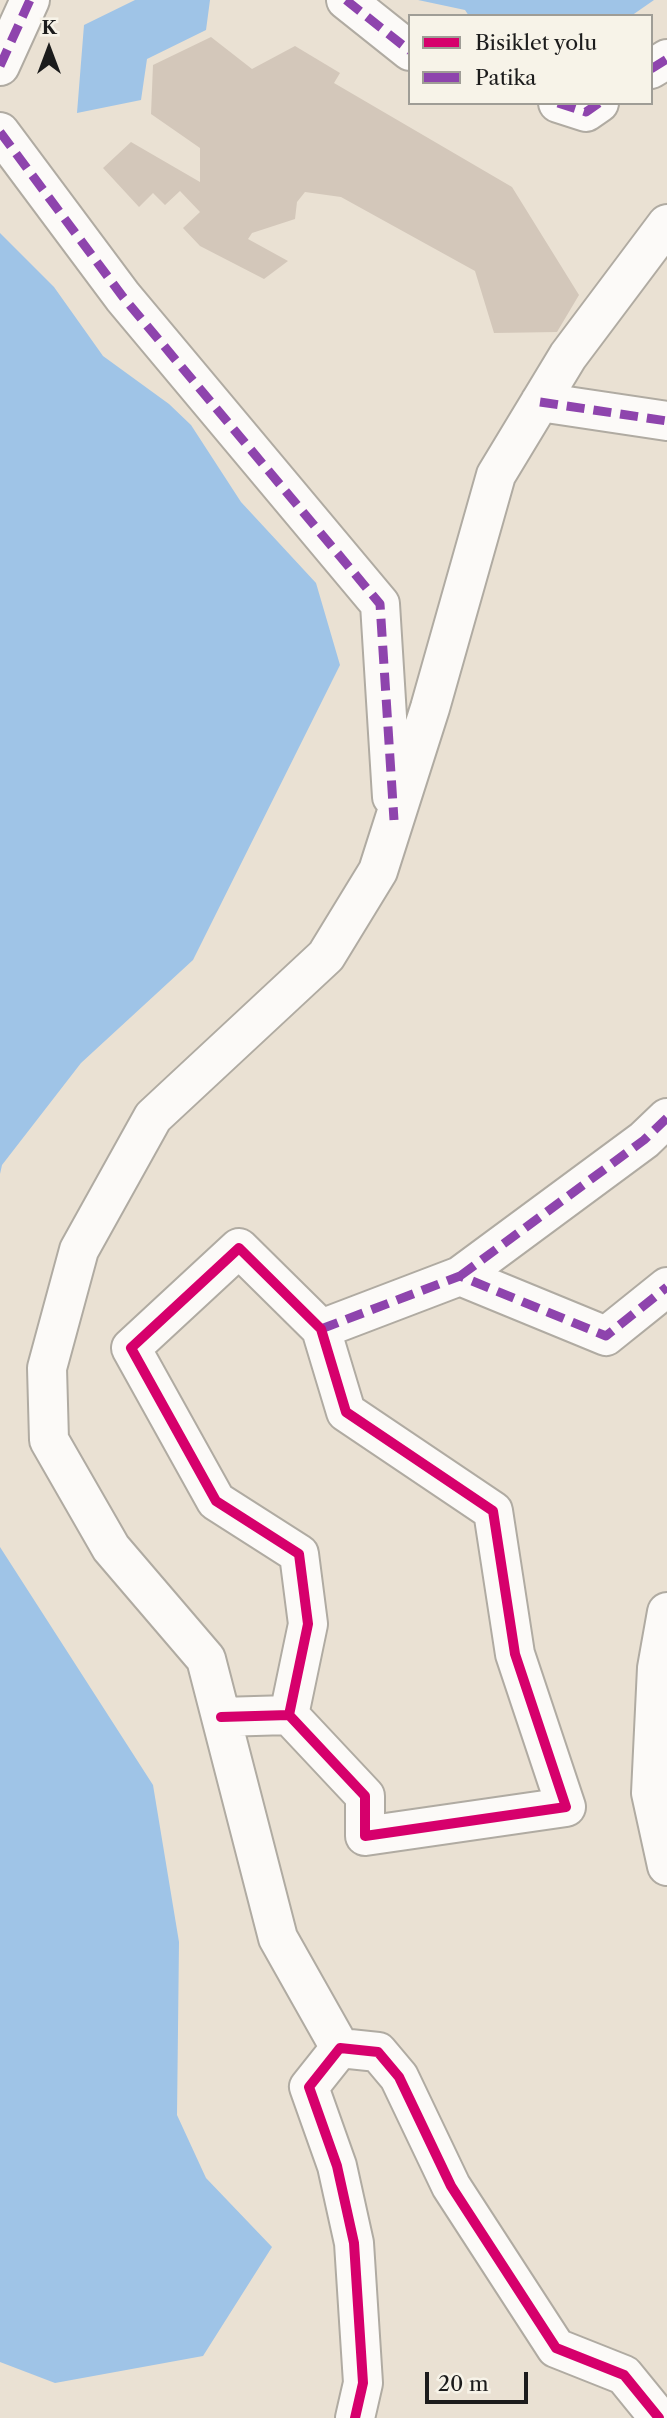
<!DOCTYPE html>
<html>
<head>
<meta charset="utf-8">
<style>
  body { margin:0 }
  #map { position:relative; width:667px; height:2418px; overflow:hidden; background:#eae1d3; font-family:"Libre Caslon Text",serif }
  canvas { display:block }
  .legend { position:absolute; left:408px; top:14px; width:245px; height:91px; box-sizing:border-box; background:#f7f3e8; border:2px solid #9f9d96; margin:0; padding:9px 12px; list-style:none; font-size:21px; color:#1c1c1c }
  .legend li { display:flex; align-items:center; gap:14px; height:35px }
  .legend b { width:35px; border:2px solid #9f9d96 }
  .north { position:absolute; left:14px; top:14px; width:70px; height:70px; -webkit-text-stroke:5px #f7f3e8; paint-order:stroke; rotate:0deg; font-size:19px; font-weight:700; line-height:28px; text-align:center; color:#1c1c1c }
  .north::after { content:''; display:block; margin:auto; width:24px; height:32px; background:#1c1c1c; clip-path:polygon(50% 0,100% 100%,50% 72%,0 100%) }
  .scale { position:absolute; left:425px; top:2372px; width:103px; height:32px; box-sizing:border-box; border:4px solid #1c1c1c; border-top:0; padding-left:9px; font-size:21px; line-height:24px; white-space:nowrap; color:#1c1c1c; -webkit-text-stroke:5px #f7f3e8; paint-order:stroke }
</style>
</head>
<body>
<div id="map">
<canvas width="667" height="2418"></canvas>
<ul class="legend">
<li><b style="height:9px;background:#d6006c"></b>Bisiklet yolu</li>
<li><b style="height:9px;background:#8e44ad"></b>Patika</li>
</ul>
<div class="north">K</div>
<div class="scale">20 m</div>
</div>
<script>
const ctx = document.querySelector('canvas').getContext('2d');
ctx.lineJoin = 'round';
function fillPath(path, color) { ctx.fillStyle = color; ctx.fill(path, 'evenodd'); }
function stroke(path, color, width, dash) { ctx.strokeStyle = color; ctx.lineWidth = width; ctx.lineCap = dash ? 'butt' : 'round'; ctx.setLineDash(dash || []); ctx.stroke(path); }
const water = new Path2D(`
  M135 0H210L206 30 147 59 141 100 77 113 84 25Z
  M418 0H654L631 16H469L465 10Z
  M0 233 54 287 103 356 169 404 191 425 241 502 316 583 340 665 193 960 81 1063 2 1165 0 1174Z
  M0 1547 153 1785 179 1942 177 2115 206 2178 272 2247 203 2356 55 2383 0 2362Z`);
const building = new Path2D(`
  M211 37 252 69 295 46 340 73 334 83 512 187 579 295 557 332 494 333 475 271 341 197 305 192 297 202 295 219 252 233 248 239 288 261 264 279 200 246 183 228 200 212 180 191 165 205 153 193 139 207 103 168 131 142 200 182V148L151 114 153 65Z`);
const minor = new Path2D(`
  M346 0 410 51
  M0 66 30 0
  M651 69 667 59
  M558 103 586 112 599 103
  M0 132 123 297 380 604 392 797
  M540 402 667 421
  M460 1276 644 1140 667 1118
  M321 1329 460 1276 606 1336 667 1287
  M667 1612 657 1668 651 1793 667 1866
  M221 1717 289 1715 365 1796V1836L566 1807 515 1654 493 1511 346 1412 321 1329 239 1248 131 1348 216 1501 299 1554 308 1624 289 1715
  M340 2048 278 1938 206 1659 111 1548 49 1440 47 1368 79 1250 153 1117 326 956 378 871 430 708 496 475 568 356 667 224
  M355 2418 363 2383 354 2243 337 2166 309 2087 340 2048 378 2052 399 2077 451 2186 556 2348 624 2375 659 2418`);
const quiet = new Path2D(`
  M346 0 410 51
  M0 66 30 0
  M651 69 667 59
  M558 103 586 112 599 103
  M0 132 123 297 380 604 394 820
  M540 402 667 421
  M460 1276 644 1140 667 1118
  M321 1329 460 1276 606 1336 667 1287`);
const cycleway = new Path2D(`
  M221 1717 289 1715 365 1796V1836L566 1807 515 1654 493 1511 346 1412 321 1329 239 1248 131 1348 216 1501 299 1554 308 1624 289 1715
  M355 2418 363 2383 354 2243 337 2166 309 2087 340 2048 378 2052 399 2077 451 2186 556 2348 624 2375 659 2418`);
fillPath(water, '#9fc4e7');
fillPath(building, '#d3c7ba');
stroke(minor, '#b0aba2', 42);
stroke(minor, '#fcfaf8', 38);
stroke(quiet, '#8e44ad', 9, [18, 9]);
stroke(cycleway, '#d6006c', 10);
</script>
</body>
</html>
